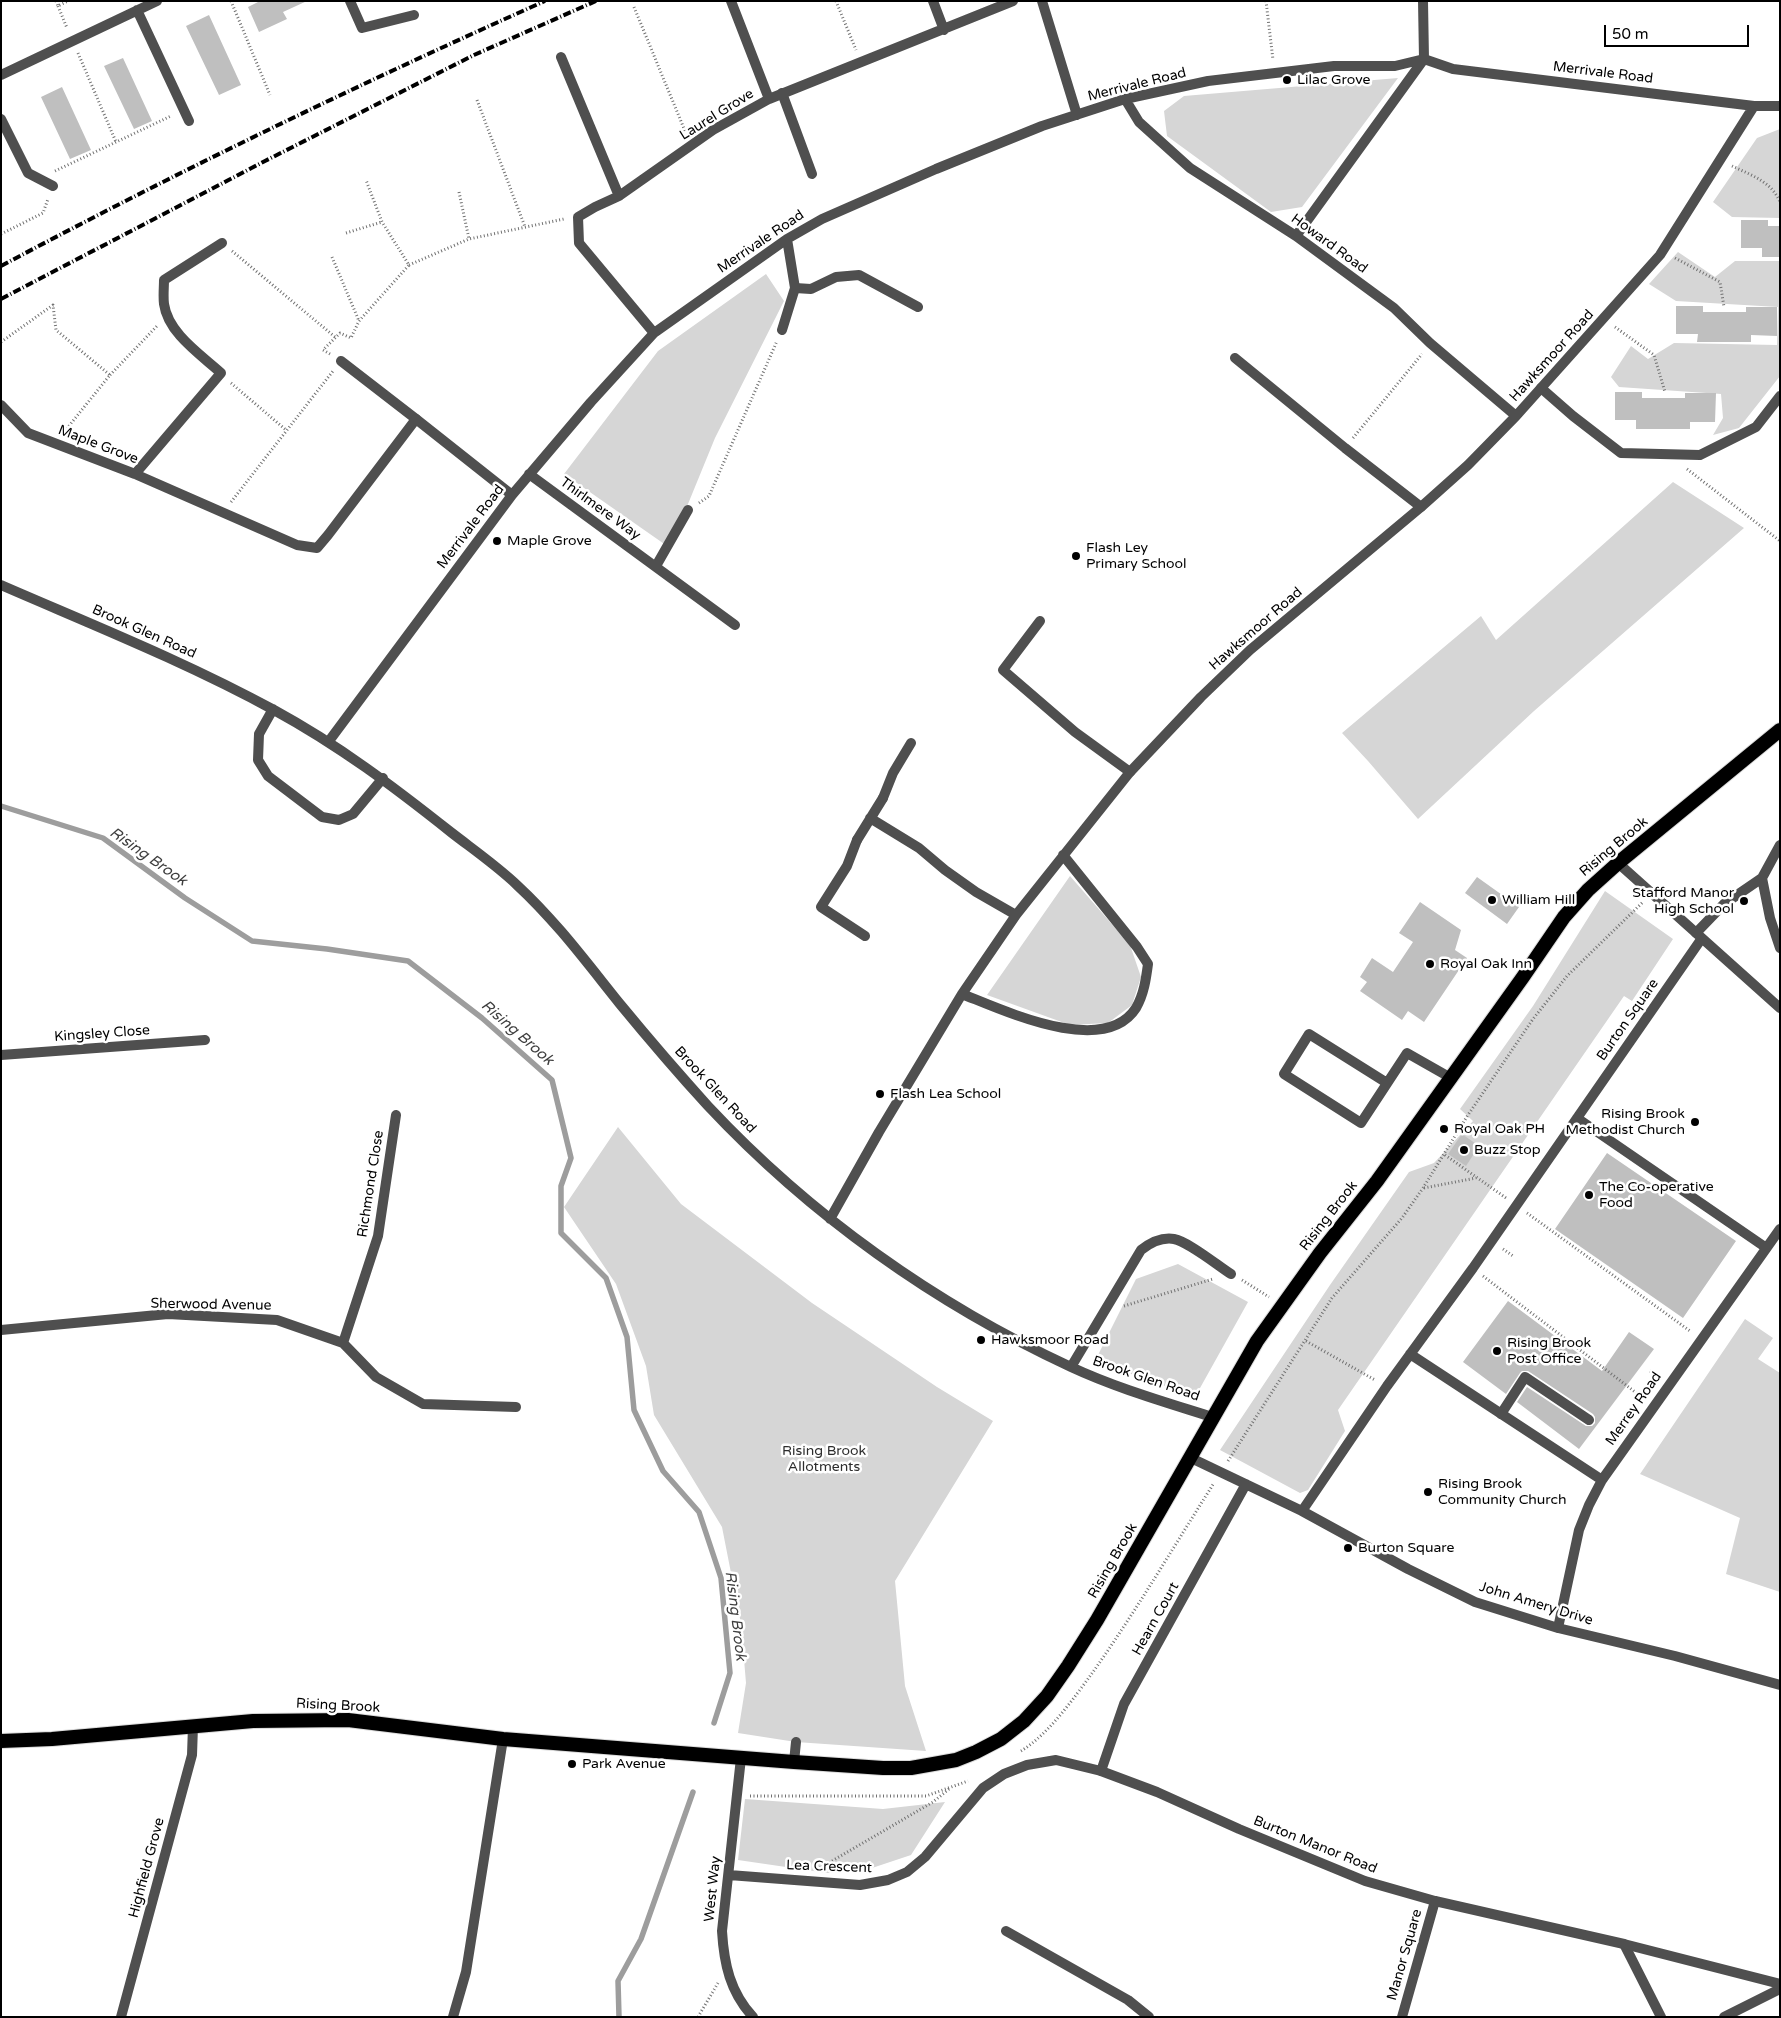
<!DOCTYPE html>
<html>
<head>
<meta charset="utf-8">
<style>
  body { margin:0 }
  #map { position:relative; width:1781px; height:2018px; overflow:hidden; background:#fff; font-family:"Varela Round",sans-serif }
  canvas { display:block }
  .frame { position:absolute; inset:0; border:2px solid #000; pointer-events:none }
  .scale { position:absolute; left:1604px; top:25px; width:145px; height:22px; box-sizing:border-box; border:2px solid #000; border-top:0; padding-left:6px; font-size:15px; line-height:18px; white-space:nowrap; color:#000; -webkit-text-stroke:4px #fff; paint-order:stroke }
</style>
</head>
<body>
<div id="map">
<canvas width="1781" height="2018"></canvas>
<div class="frame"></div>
<div class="scale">50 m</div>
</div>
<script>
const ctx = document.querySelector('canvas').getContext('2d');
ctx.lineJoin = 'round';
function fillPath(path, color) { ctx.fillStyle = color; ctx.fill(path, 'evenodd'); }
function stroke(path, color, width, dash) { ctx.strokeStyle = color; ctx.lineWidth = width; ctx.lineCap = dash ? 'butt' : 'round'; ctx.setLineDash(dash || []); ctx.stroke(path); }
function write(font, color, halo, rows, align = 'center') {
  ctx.font = font + ' "Varela Round",sans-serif'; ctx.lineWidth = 5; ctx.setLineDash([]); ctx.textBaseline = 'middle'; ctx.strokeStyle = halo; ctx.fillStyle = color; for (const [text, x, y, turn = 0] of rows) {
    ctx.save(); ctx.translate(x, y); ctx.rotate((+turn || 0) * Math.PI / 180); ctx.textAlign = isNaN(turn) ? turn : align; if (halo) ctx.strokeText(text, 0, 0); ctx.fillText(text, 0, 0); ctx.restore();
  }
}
const green = new Path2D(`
  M1398 78 1302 207 1271 212 1167 136 1164 111 1184 96Z
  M1780 129V218L1732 217 1713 202 1757 138Z
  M1678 252 1715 277 1735 261H1780V376L1739 428 1713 435 1723 418 1721 394 1619 387 1611 377 1631 346 1648 359 1674 343 1777 345 1778 307 1676 301 1649 284Z
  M766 274 784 301 715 438 670 548 564 474 658 351Z
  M1673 482 1744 528 1534 711 1418 819 1368 761 1342 733 1481 616 1496 640Z
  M1070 876 1130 945 1141 977 1132 1005 1108 1023 1070 1025 987 995Z
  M1605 891 1673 939 1632 1001 1624 996 1338 1410 1345 1431 1308 1490 1300 1493 1220 1450 1330 1285 1409 1172 1434 1163 1473 1121 1460 1109 1533 1006Z
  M618 1127 681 1204 812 1303 937 1387 993 1421 895 1581 905 1686 926 1751 796 1742 738 1733 746 1683 741 1624 722 1527 654 1415 646 1366 616 1284 564 1207Z
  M1178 1264 1248 1302 1195 1397 1095 1361 1136 1279Z
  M1745 1319 1773 1338 1758 1359 1780 1373V1592L1726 1574 1740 1518 1640 1474Z
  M745 1799 883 1809 945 1802 911 1855 863 1871 827 1873 738 1860Z`);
const stream = new Path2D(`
  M1 806 103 838 185 898 252 941 327 949 408 961 482 1018 552 1080 571 1158 561 1186V1233L606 1278 627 1337 634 1410 663 1471 699 1512 721 1578 730 1673 714 1723
  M619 2017 618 1981 641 1939 693 1792`);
const building = new Path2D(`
  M260 1H307L283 12 287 19 259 32 248 7Z
  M209 15 241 85 219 95 186 26Z
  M123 58 152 121 134 129 104 66Z
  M62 87 91 150 70 159 41 97Z
  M1741 220H1768V226H1780V257H1762V248H1741Z
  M1676 306H1703V312H1746V307H1777V336L1751 335V342H1697L1698 334H1676Z
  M1615 392H1642V398H1685V393H1716L1715 422H1690V429H1636V420H1615Z
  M1477 877 1519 907 1507 924 1465 893Z
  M1420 902 1461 930 1455 950 1467 958 1424 1022 1408 1011 1402 1020 1360 991 1367 982 1360 977 1372 958 1393 972 1413 942 1399 933Z
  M1462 1134 1479 1146 1466 1166 1448 1154Z
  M1607 1153 1736 1241 1683 1318 1555 1229Z
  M1508 1301 1602 1371 1629 1332 1654 1349 1579 1449 1517 1402 1527 1387 1586 1426H1592L1595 1423V1417L1593 1414 1528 1371H1522L1520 1373 1506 1394 1463 1362Z`);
const path = new Path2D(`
  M56 1 58 6 68 1
  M231 1 270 95
  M836 1 856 50
  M1266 1 1273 60
  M58 6 67 28
  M634 7 685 131
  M78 53 116 142
  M477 100 525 227
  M1732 166C1751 175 1772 182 1780 202
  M55 171 171 116
  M459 192 469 239
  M346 233 382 222
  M1 234 43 213 48 199
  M232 251 335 337
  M332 257 359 321
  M1675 258 1720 282 1724 307
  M409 265 469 239 564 219
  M1615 327 1654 355 1665 392
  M1 342 53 305 56 330 110 375 64 432
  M330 354 323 350 340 333 351 338 359 321 409 265 382 222 366 180
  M110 375 158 325
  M231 383 286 430
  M1353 438 1422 354
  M1687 469 1780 541
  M231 502 333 371
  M699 503 709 496 777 341
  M1445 1155 1506 1198
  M1424 1188 1476 1178
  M1527 1213 1690 1331
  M1503 1249 1513 1256
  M1483 1276 1643 1398
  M1242 1280 1269 1297
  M1124 1306 1213 1279
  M1306 1341 1375 1380
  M1650 1371 1658 1376
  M1228 1461 1332 1298 1402 1218 1423 1188 1468 1115 1533 1019 1567 976 1643 902
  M1021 1751C1049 1734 1074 1698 1093 1672 1136 1611 1174 1546 1214 1483
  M750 1796H926L968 1781
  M820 1868 933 1802 949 1789
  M698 2017 718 1983`);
const service = new Path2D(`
  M782 93 812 174
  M795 288 811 289 836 277 859 275 918 307
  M1235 358 1345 448 1421 507
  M341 361 416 419
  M1541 388 1573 416 1621 453 1700 455 1756 427 1780 396
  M1040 621 1003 670 1075 732 1130 772
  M883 798 893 773 911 743
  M857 840 847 866 821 907 865 936
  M1762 878 1770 918 1780 948
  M1696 933 1724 904 1762 878 1780 845
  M1387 1083 1309 1034 1284 1074 1361 1123 1407 1053 1451 1078
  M1501 1414 1525 1377 1589 1420
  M794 1762 796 1742
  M1006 1931 1128 2000 1149 2017`);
const minor = new Path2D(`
  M350 1 362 28 414 15
  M731 1 769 99
  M933 1 944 30
  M1042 1 1077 115
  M137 10 189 121
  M561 57 619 196
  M1 75 157 1
  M1125 99 1139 122 1190 168 1296 236 1394 308 1430 343 1516 416
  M1 119 28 173 53 186
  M1296 236 1424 59 1423 1
  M782 330 795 288 787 239
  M654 333 579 243 578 217 595 207 619 196 713 130 769 99 1013 1
  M1 405 28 433 135 474 297 545 317 548 328 535 416 419 512 495
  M135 474 221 373C200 354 168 333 164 304 163 296 164 287 164 280L222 243
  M529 474 735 625
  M656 566 688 510
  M1 585C93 625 186 662 274 710 340 746 394 787 452 833 474 850 497 866 517 885 556 921 587 963 620 1004 648 1038 678 1073 708 1106 810 1215 935 1304 1071 1367 1116 1388 1165 1402 1212 1417
  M273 709 259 734 258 760 268 776 322 817 339 820 353 814 383 778
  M329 741 512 495 591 402 654 333 787 239 822 219 936 169 1042 126 1125 99 1208 81 1334 66H1395L1424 59 1453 69 1754 106H1780
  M870 818 919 848 945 870 976 892 1016 915
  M857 840 883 798
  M1618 863 1780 1008
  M962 994C1003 1010 1104 1058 1136 1008 1144 994 1146 979 1148 964L1137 947 1063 855
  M1 1055 205 1040
  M1577 1118 1765 1247
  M830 1219 879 1132 962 994 1016 915 1130 772 1201 697 1250 650 1421 507 1468 465 1516 416 1660 255 1754 106
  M1 1330 168 1314 277 1320 343 1343 376 1377 423 1404 516 1407
  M343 1343 378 1236 396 1115
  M1410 1354 1602 1480
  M1071 1367 1141 1250C1150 1243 1162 1237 1174 1239 1189 1242 1217 1265 1231 1274
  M1191 1458 1302 1511 1408 1569 1475 1602 1558 1628 1675 1656 1780 1685
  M1302 1511 1387 1386 1473 1268 1702 938
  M1558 1628 1579 1530 1589 1505 1602 1480 1780 1229
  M1101 1771 1124 1704 1246 1484
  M1624 1944 1661 2017
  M121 2017 192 1755 193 1726
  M453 2017 466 1972 503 1739
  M1402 2017 1435 1901
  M1724 2017 1780 1989`);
const tertiary = new Path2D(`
  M741 1758 722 1931C724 1964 730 1992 753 2017
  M729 1875 860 1885 888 1880 907 1872 925 1857 983 1788 1004 1774 1027 1765 1056 1760 1101 1771 1157 1792 1239 1829 1365 1881 1435 1901 1624 1944 1780 1984`);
const trunk = new Path2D(`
  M1 1741 52 1739 253 1721 348 1720 503 1739 794 1762 883 1768H911L956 1760 976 1752 1001 1739 1024 1721 1047 1696 1068 1666 1097 1620 1257 1341 1320 1253 1377 1181 1523 977 1564 917 1588 890 1618 863 1780 730`);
const rail = new Path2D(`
  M1 266C179 171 361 83 545 1
  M1 299 265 161 474 55 596 1`);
const markers = [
  [1287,80,5,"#000"],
  [497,541,5,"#000"],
  [1076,556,5,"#000"],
  [1492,900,5,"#000"],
  [1744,901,5,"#000"],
  [1430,964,5,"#000"],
  [880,1094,5,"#000"],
  [1695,1122,5,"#000"],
  [1444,1129,5,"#000"],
  [1464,1150,5,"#000"],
  [1589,1195,5,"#000"],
  [981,1340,5,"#000"],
  [1497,1351,5,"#000"],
  [1428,1492,5,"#000"],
  [1348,1548,5,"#000"],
  [572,1764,5,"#000"]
];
const streetNames = [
  ["Merrivale Road",1603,73,7],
  ["Merrivale Road",1137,85,-14],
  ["Laurel Grove",717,115,-32],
  ["Merrivale Road",761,242,-34],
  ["Howard Road",1329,244,36],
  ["Hawksmoor Road",1552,356,-48],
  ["Maple Grove",98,445,21],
  ["Thirlmere Way",600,509,36],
  ["Merrivale Road",471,527,-53],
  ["Hawksmoor Road",1256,629,-41],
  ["Brook Glen Road",144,632,24],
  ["Rising Brook",1614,847,-40],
  ["Burton Square",1628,1020,-55],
  ["Kingsley Close",102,1034,-4],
  ["Brook Glen Road",715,1090,47],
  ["Richmond Close",371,1184,-81],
  ["Rising Brook",1329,1216,-52],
  ["Sherwood Avenue",211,1305,1],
  ["Brook Glen Road",1146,1379,19],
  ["Merrey Road",1634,1409,-55],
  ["Rising Brook",1113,1561,-60],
  ["John Amery Drive",1536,1604,17],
  ["Hearn Court",1156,1619,-61],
  ["Rising Brook",338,1706,3],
  ["Burton Manor Road",1315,1845,22],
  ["Lea Crescent",829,1867,2],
  ["Highfield Grove",147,1868,-75],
  ["West Way",713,1889,-84],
  ["Manor Square",1405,1955,-74]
];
const poiNames = [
  ["Lilac Grove",1297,80],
  ["Maple Grove",507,541],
  ["Flash Ley",1086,548],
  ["Primary School",1086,564],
  ["Stafford Manor",1734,893,"right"],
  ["High School",1734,909,"right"],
  ["William Hill",1502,900],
  ["Royal Oak Inn",1440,964],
  ["Flash Lea School",890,1094],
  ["Rising Brook",1685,1114,"right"],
  ["Methodist Church",1685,1130,"right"],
  ["Royal Oak PH",1454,1129],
  ["Buzz Stop",1474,1150],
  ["The Co-operative",1599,1187],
  ["Food",1599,1203],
  ["Hawksmoor Road",991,1340],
  ["Rising Brook",1507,1343],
  ["Post Office",1507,1359],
  ["Rising Brook",1438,1484],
  ["Community Church",1438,1500],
  ["Burton Square",1358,1548],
  ["Park Avenue",582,1764]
];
const parkNames = [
  ["Rising Brook",824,1451],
  ["Allotments",824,1467]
];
const waterNames = [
  ["Rising Brook",148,857,35],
  ["Rising Brook",517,1033,41],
  ["Rising Brook",735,1616,83]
];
fillPath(green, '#d6d6d6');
stroke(stream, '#9d9d9d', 5.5);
fillPath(building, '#bfbfbf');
stroke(trunk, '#dbdbdb', 16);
stroke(path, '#717171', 3, [1, 2.5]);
stroke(service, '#4f4f4f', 10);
stroke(minor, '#4f4f4f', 10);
stroke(tertiary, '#4f4f4f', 10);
stroke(trunk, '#000', 14);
stroke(rail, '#000', 4, [8, 2.5, 1, 2.5]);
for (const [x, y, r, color] of markers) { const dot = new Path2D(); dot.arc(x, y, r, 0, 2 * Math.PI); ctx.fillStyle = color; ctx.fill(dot); stroke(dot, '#fff', 2); }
write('14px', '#000', '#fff', streetNames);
write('14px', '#000', '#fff', poiNames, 'left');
write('14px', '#2d2d2d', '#fff', parkNames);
write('italic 15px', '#3e3e3e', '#fff', waterNames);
</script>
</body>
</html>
